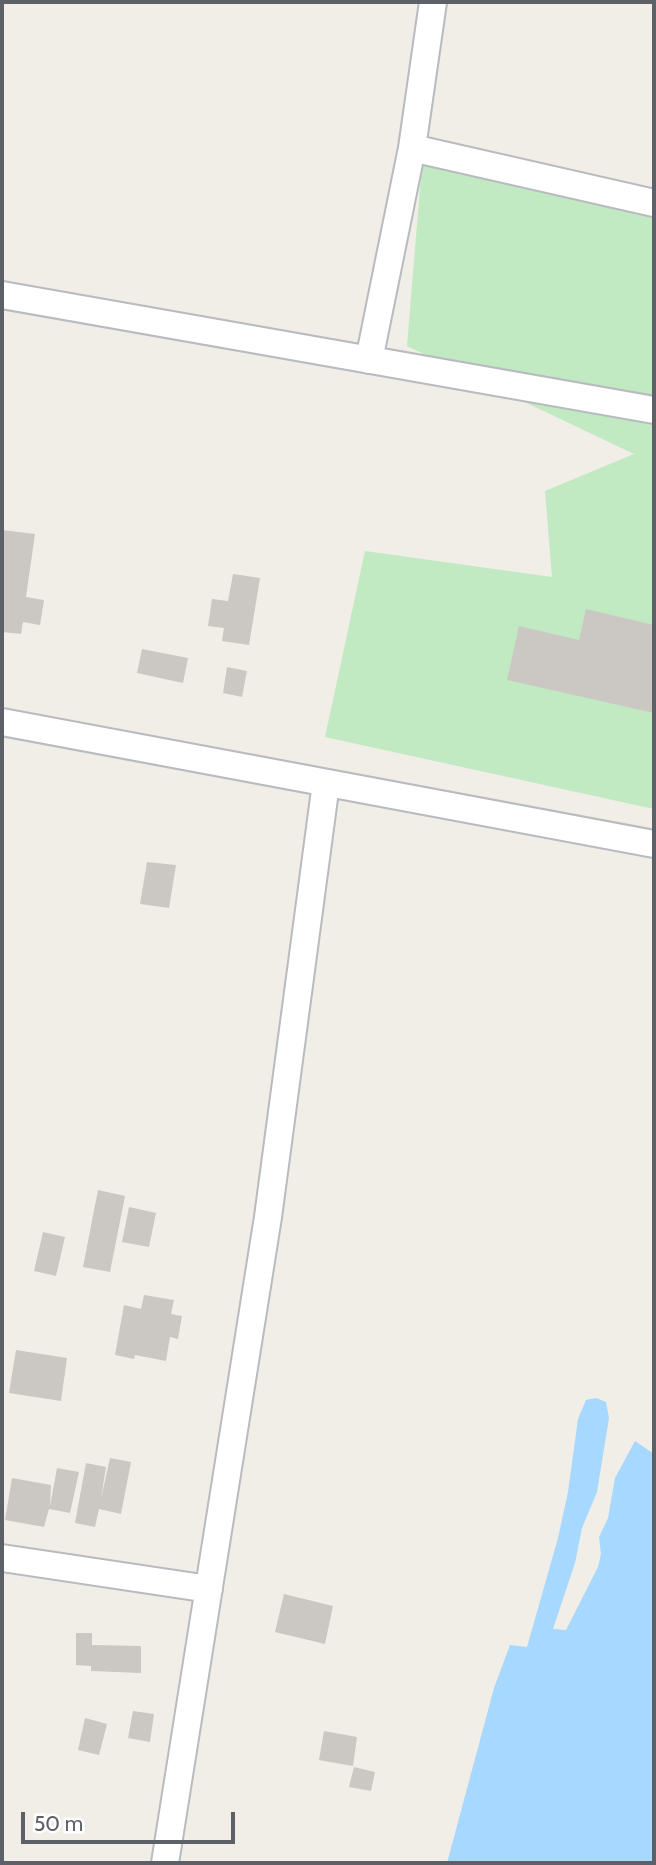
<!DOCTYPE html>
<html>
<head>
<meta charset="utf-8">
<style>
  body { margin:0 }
  #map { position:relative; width:656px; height:1865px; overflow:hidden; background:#f0eee6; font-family:Cabin,sans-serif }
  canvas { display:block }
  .frame { position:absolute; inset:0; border:4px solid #5d6167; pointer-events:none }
  .scale { position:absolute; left:21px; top:1812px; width:214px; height:32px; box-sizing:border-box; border:4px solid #5d6167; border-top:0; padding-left:9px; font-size:21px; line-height:24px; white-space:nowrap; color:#5d6167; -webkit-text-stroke:5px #fff; paint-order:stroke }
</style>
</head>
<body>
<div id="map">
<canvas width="656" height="1865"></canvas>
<div class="frame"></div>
<div class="scale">50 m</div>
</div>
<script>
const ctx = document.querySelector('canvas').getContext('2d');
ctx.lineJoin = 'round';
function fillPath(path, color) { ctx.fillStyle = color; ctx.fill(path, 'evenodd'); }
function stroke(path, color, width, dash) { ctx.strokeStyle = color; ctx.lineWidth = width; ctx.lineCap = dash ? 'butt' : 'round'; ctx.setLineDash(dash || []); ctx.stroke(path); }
const green = new Path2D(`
  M422 164 654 214V809L325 737 365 551 552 577 545 491 634 454 407 346Z`);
const water = new Path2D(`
  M596 1398 606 1402 609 1418 597 1492 582 1528 575 1563 553 1629 566 1630 598 1567 601 1554 599 1537 608 1518 615 1478 635 1441 654 1454V1863H447L494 1688 510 1645 527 1647 558 1538 568 1492 578 1419 586 1400Z`);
const building = new Path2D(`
  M2 530 35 534 26 597 44 600 40 625 23 622 21 634 2 632Z
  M233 574 260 578 249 645 222 641 224 628 208 626 212 599 228 601Z
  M586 609 654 625V713L507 680 519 626 579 640Z
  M142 649 188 658 183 683 137 673Z
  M227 667 247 671 242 697 223 693Z
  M147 862 176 865 169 908 140 904Z
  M98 1190 125 1196 110 1272 83 1267Z
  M129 1207 156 1213 149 1247 122 1242Z
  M43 1232 65 1237 56 1276 34 1271Z
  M144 1295 174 1300 171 1314 182 1316 178 1339 170 1337 166 1361 135 1355 134 1359 115 1355 124 1305 141 1309Z
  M16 1350 67 1358 61 1401 9 1393Z
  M110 1458 131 1462 121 1514 99 1509 95 1527 75 1523 86 1463 106 1467 101 1499Z
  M57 1468 79 1472 70 1513 49 1509 44 1527 5 1520 12 1478 51 1485 50 1506Z
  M284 1594 333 1606 325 1644 275 1632Z
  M76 1633H92V1645L141 1646V1673L91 1671V1666L76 1665Z
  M133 1711 154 1714 150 1742 128 1738Z
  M85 1718 107 1724 99 1755 78 1750Z
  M324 1731 357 1737 353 1766 319 1760Z
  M354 1767 375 1772 371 1791 349 1787Z`);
const minor = new Path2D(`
  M412 148 654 203
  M2 295 654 410
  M369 360 412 148 433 2
  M2 722 654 844
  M2 1558 209 1589
  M165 1863 268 1217 326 783`);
fillPath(green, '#c1e9c2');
fillPath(water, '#a7d8ff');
fillPath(building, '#cbc8c3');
stroke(minor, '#b8bbc0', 30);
stroke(minor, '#fff', 26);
</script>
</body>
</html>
